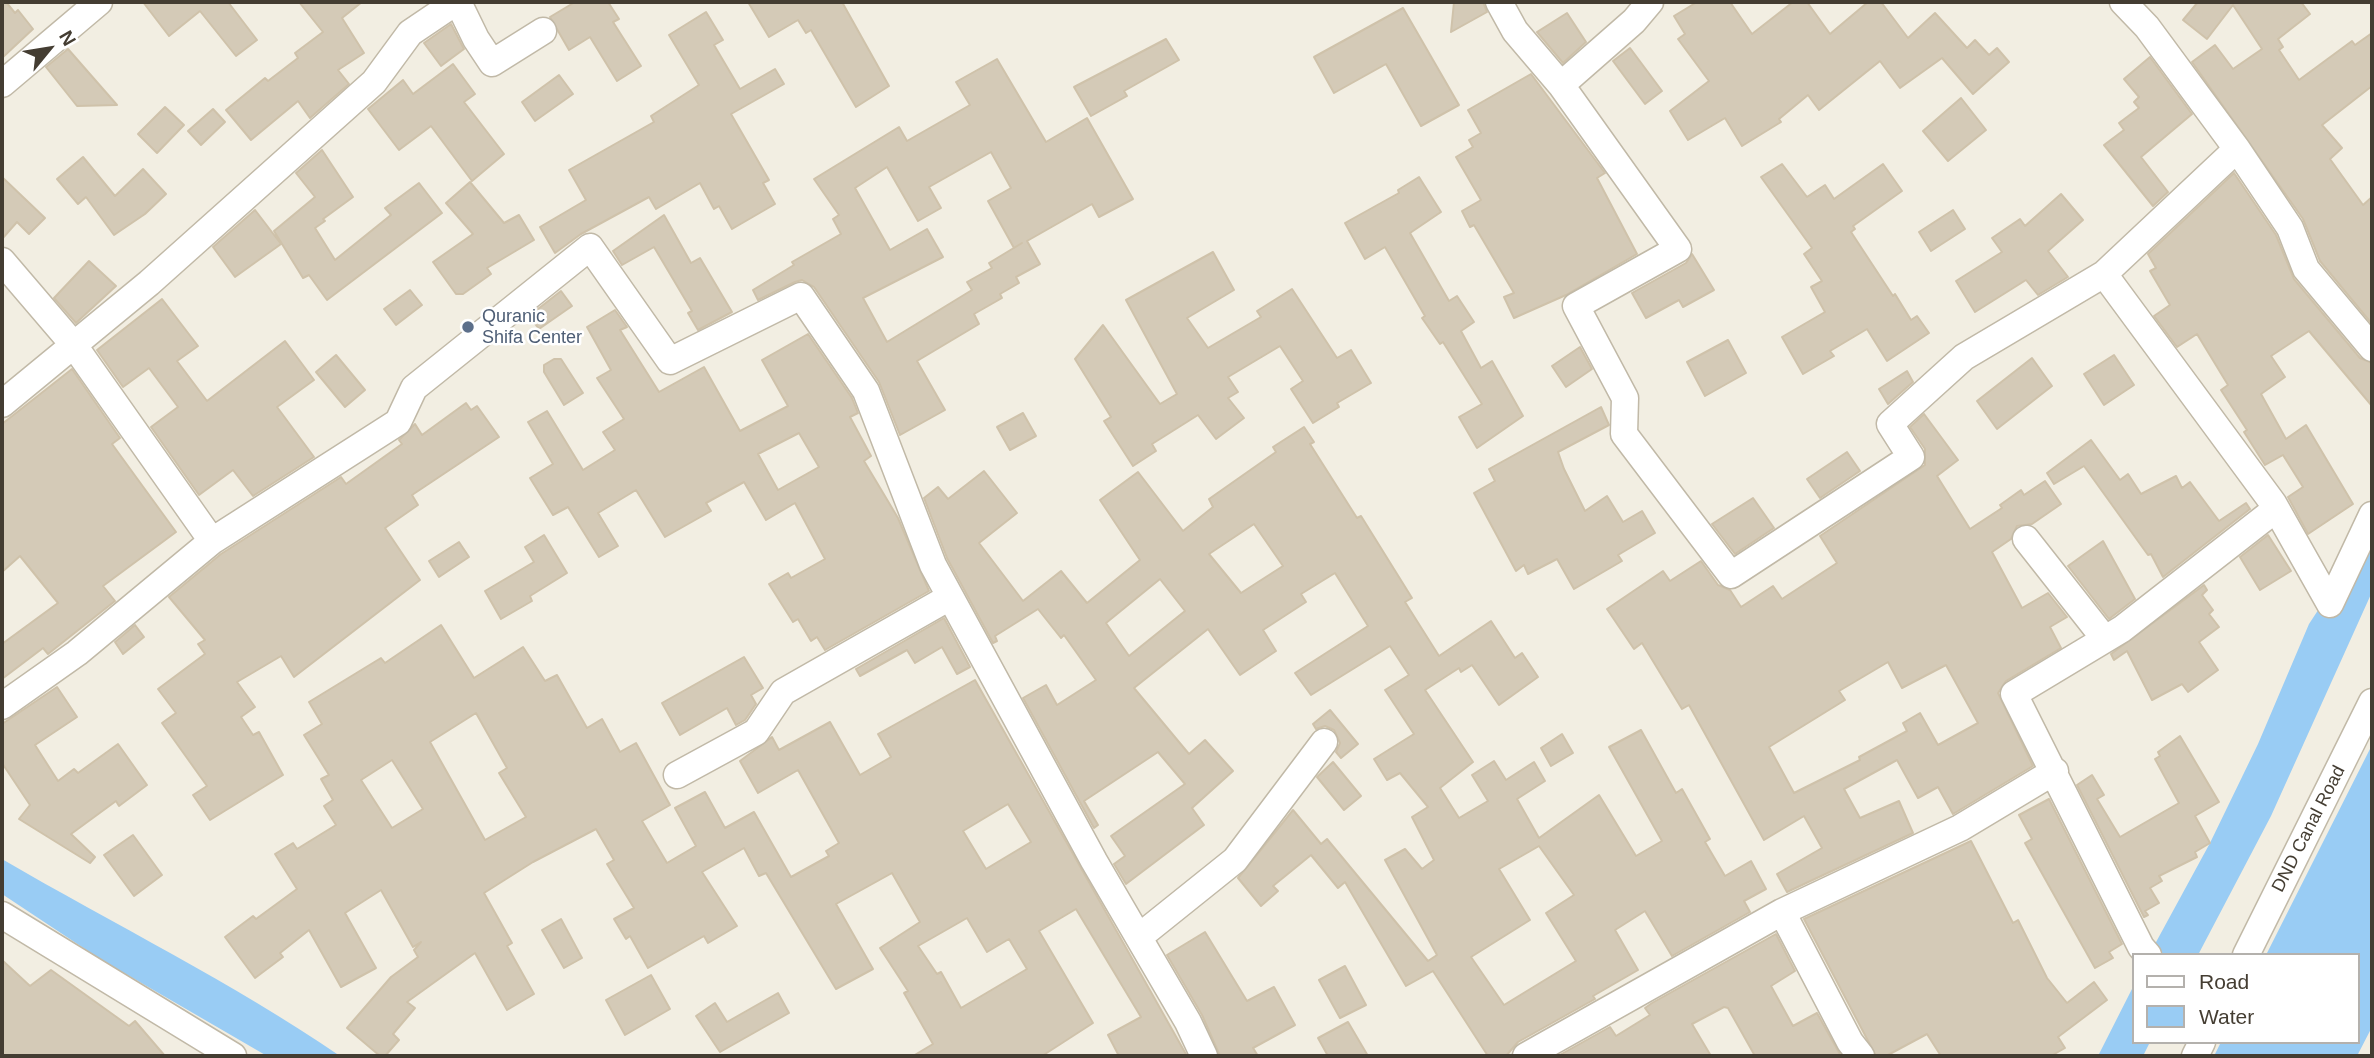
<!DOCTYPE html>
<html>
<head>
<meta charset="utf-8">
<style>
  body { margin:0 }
  #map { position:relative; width:2374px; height:1058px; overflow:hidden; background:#f2eee2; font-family:Arial,sans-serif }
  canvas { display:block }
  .frame { position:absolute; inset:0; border:4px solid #443d32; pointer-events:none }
  .legend { position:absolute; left:2132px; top:953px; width:228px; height:91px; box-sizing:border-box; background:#fff; border:2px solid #b4b1ad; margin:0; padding:9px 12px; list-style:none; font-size:21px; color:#443d32 }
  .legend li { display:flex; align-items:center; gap:14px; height:35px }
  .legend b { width:35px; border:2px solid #b4b1ad }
  .north { position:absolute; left:14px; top:14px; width:70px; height:70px; -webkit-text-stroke:5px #fff; paint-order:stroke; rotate:60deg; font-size:19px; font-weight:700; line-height:28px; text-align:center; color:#443d32 }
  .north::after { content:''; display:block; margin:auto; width:24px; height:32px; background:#443d32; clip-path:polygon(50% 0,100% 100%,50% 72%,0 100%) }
</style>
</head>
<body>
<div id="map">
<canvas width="2374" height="1058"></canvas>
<div class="frame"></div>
<ul class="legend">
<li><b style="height:9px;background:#fff"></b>Road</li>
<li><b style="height:19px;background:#99ccf4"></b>Water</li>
</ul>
<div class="north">N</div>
</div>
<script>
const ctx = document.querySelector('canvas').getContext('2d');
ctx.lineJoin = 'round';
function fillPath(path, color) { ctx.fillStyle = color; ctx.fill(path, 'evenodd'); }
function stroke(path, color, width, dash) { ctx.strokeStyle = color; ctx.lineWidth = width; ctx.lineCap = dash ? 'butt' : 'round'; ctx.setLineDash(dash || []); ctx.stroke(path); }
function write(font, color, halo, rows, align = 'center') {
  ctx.font = font + ' Arial,sans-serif'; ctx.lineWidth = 5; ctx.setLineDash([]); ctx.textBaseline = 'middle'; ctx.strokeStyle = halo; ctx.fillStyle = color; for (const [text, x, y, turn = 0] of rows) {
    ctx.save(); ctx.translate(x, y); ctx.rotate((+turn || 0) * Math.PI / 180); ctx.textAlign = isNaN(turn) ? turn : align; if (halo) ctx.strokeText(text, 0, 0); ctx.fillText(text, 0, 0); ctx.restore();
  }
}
const water = new Path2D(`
  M2372 528V592L2271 816 2198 955H2149L2210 843 2258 744 2309 624Z
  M2372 745V1027L2357 1056H2214L2221 1042H2358V955H2266Z
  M2 859C115 925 232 982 340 1056H267L100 959 2 894Z
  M2134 985V1042H2150L2143 1056H2098Z`);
const building = new Path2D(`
  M2 2H6L15 13 18 10 33 29 2 58Z
  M143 2H228L257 40 236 56 200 11 169 36Z
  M299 2H362L342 18 364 53 338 70 349 84 310 118 298 101 251 140 226 110 265 78 268 81 298 58 295 53 323 32Z
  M575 2H608L619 19 613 22 641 66 617 81 590 37 569 50 550 17Z
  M748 2H842L889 86 856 107 811 30 806 33 798 20 769 37Z
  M1454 2H1483L1487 12 1451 32Z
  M1697 2H1730L1752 34 1793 2H1807L1830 34 1868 2H1881L1908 38 1935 13 1967 48 1975 40 1989 55 1997 48 2009 62 1973 94 1942 58 1900 88 1880 61 1819 110 1808 95 1779 119 1781 122 1742 146 1725 118 1688 140 1670 111 1709 81 1678 39 1685 34 1674 16Z
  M2198 2H2301L2310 14 2278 39 2283 47 2279 50 2299 80 2352 41 2355 45 2372 33V86L2322 125 2342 148 2330 159 2363 205 2372 197V324L2320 261 2303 219 2192 62 2215 45 2233 69 2262 49 2233 5 2207 39 2183 20Z
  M1403 8 1459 105 1421 126 1386 64 1334 93 1314 57Z
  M706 12 723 40 714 45 740 89 775 69 784 84 731 114 769 180 763 183 775 204 732 229 719 206 714 209 700 183 656 209 649 197 581 234 555 253 540 227 586 200 569 170 654 122 651 116 699 85 669 35Z
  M1567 13 1586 42 1563 63 1537 32Z
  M451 24 464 49 441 66 424 43Z
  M1166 39 1179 60 1124 91 1127 96 1091 116 1074 87Z
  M1630 48 1662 91 1645 104 1613 61Z
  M68 49 117 105 77 106 46 67Z
  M2150 57 2192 114 2141 157 2168 192 2153 206 2104 145 2124 130 2119 123 2139 108 2134 102 2139 97 2124 79Z
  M997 59 1046 142 1087 118 1133 199 1099 217 1092 204 1027 241 1040 264 1016 277 1019 283 1000 294 1002 298 974 314 979 324 917 361 945 410 900 435 879 382 814 287 802 280 795 282 758 300 753 290 794 265 792 262 841 234 833 219 839 215 814 179 899 127 907 141 970 105 956 82ZM991 152 1011 188 988 201 1014 248 1022 243 989 263 992 268 967 282 972 290 887 342 863 298 943 257 927 229 890 250 855 188 887 167 918 221 941 208 929 187Z
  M453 64 475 94 464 102 504 154 472 181 431 126 399 150 368 109 403 80 413 94Z
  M1531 74 1605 173 1597 178 1637 254 1566 295 1514 318 1504 297 1514 293 1474 225 1470 227 1462 211 1481 200 1456 157 1473 147 1469 140 1481 133 1468 110Z
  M559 75 573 94 535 121 522 102Z
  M1961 98 1986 130 1948 161 1923 131Z
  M165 107 184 125 157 153 138 134Z
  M213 109 225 122 201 145 188 131Z
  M322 150 353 197 323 219 325 221 315 228 335 260 391 215 385 208 419 183 442 213 327 300 309 275 303 278 274 231 315 197 296 173Z
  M83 157 115 196 143 169 166 194 145 214 114 235 86 197 78 204 57 179Z
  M1782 164 1807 197 1825 185 1834 199 1883 164 1902 191 1853 226 1855 229 1851 232 1893 296 1895 294 1911 320 1917 316 1929 333 1887 361 1867 329 1830 351 1834 356 1803 374 1782 337 1825 312 1811 287 1822 281 1804 254 1812 248 1761 177Z
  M2234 173 2276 235 2294 279 2360 358 2372 363V406L2309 331 2271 356 2285 377 2261 394 2286 439 2306 425 2353 504 2308 534 2288 497 2303 487 2283 455 2265 465 2244 432 2247 430 2221 390 2228 385 2197 334 2177 347 2154 316 2170 305 2150 271 2156 268 2148 254Z
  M2 177 45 218 29 234 17 222 2 239Z
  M1419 177 1441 212 1410 233 1449 301 1457 296 1474 322 1461 331 1481 368 1492 361 1523 416 1477 448 1459 417 1482 404 1443 342 1440 344 1422 318 1425 316 1385 247 1365 259 1345 223 1399 193 1398 190Z
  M470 182 504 223 519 215 534 240 487 268 491 274 463 294H456L433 262 473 234 446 203Z
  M2061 194 2083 220 2048 251 2068 277 2038 295 2026 280 1975 312 1956 281 2002 252 1992 238 2020 219 2025 226Z
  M255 210 281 244 235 277 213 247Z
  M1953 210 1965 229 1931 251 1919 232Z
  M664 215 691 263 700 258 732 312 698 330 688 313 692 311 654 247 622 265 613 251Z
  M1213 252 1234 290 1187 318 1208 348 1261 317 1257 311 1292 289 1337 358 1351 350 1371 383 1337 403 1339 407 1313 423 1291 389 1303 381 1280 346 1228 377 1238 392 1228 398 1244 418 1216 439 1198 415 1152 444 1156 451 1133 466 1104 421 1111 417 1075 359 1103 325 1160 404 1177 394 1126 300Z
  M1692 254 1714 290 1683 307 1679 300 1646 318 1632 293 1686 263Z
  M89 261 116 286 76 323 54 298Z
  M410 290 422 305 396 325 384 309Z
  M561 291 572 306 539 329 529 316Z
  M162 299 198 346 177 361 207 401 285 341 314 380 277 407 314 457 253 496 233 470 199 495 151 427 178 407 149 368 123 387 97 350Z
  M615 310 627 327 620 330 659 392 704 367 740 431 788 406 762 360 808 334 852 398 858 413 850 417 871 456 864 461 898 518 929 591 825 650 817 637 811 641 798 619 793 622 769 584 788 573 791 578 825 559 795 503 766 520 744 482 706 503 711 511 665 537 636 490 598 513 618 546 599 557 568 507 553 515 530 478 553 464 528 422 547 411 583 470 615 450 603 432 624 419 597 378 611 370 587 327ZM799 433 819 467 778 490 758 454Z
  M1728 340 1746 373 1705 396 1687 362Z
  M1580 347 1592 369 1566 387 1552 366Z
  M336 355 365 390 345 407 316 372Z
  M2114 355 2134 385 2104 405 2084 374Z
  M2032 358 2052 386 1997 429 1977 401Z
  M554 359H561L583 393 564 405 544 372V365Z
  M72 369 120 438 112 444 176 532 103 586 115 601 48 654 43 648 2 679V644L58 603 20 556 2 572V424Z
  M1907 371 1913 382 1888 404 1879 389Z
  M466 403 471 410 477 406 499 437 412 495 418 505 385 528 420 580 294 677 281 656 237 682 255 707 241 717 253 735 259 732 283 775 210 820 193 795 207 786 162 723 176 713 158 689 205 654 198 644 205 640 169 597 221 554 341 477 346 484 402 444 399 440 415 424 422 435Z
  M1601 407 1609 425 1558 452 1564 469 1585 511 1607 496 1623 522 1642 511 1655 533 1618 555 1622 561 1574 589 1557 559 1528 574 1524 565 1516 571 1474 493 1495 481 1489 469Z
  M1023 413 1036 436 1010 450 997 427Z
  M1924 414 1958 460 1937 476 1970 529 2002 508 2000 505 2021 490 2024 495 2045 481 2061 504 2032 524 2017 526 2011 539 1992 552 2022 608 2048 593 2067 617 2050 627 2061 648 2006 681 1998 693 2033 766 1953 814 1938 787 1918 798 1897 760 1844 789 1860 818 1899 801 1913 833 1787 892 1777 874 1822 848 1804 816 1764 840 1689 705 1682 709 1642 643 1634 649 1607 609 1663 571 1670 581 1701 561 1718 585 1730 590 1741 607 1773 586 1782 599 1837 563 1820 536 1925 465V449L1910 427ZM1888 662 1902 688 1946 665 1978 723 1938 745 1920 713 1903 723 1907 731 1859 757 1860 760 1794 793 1769 747 1845 700 1839 691Z
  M1304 427 1314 442 1310 444 1357 518 1361 516 1412 598 1405 602 1439 656 1491 621 1515 658 1522 653 1538 677 1499 705 1472 665 1461 672 1459 668 1425 690 1473 762 1440 788 1459 818 1488 801 1472 775 1494 761 1506 780 1534 762 1545 781 1517 799 1539 838 1599 795 1636 856 1662 841 1609 747 1641 730 1676 793 1682 789 1710 839 1705 842 1725 876 1751 861 1766 889 1744 901 1750 912 1672 956 1645 911 1615 930 1638 970 1593 996 1595 999 1518 1042 1506 1056H1488L1433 971 1406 986 1345 882 1338 888 1311 855 1273 886 1278 891 1261 906 1238 878 1293 810 1321 844 1327 839 1428 961 1437 955 1385 860 1405 849 1422 869 1434 860 1412 817 1428 807 1400 773 1387 780 1374 759 1414 734 1385 690 1409 675 1390 646 1311 695 1295 673 1368 626 1335 573 1301 594 1306 602 1263 630 1276 651 1240 675 1208 629 1134 688 1189 754 1205 740 1233 771 1192 808 1204 825 1126 884 1114 864 1125 856 1111 836 1185 784 1158 752 1084 801 1098 825 1094 828 1023 698 1046 685 1057 705 1096 680 1064 635 1061 638 1038 609 995 636 997 641 993 643 947 558 924 498 938 487 948 499 984 471 1017 513 979 543 1023 601 1061 571 1087 603 1140 560 1100 500 1138 472 1183 531 1213 507 1209 499 1276 452 1273 447ZM1254 524 1283 566 1241 593 1209 554ZM1160 579 1185 611 1129 656 1106 623ZM1539 846 1574 895 1546 913 1576 961 1504 1005 1471 957 1530 920 1499 869Z
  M2091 440 2120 480 2128 474 2141 494 2176 476 2182 488 2190 482 2219 521 2246 503 2250 509 2163 577 2151 554 2148 555 2084 466 2054 484 2047 473Z
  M1847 452 1860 471 1820 498 1807 479Z
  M1753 498 1774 528 1735 554 1712 524Z
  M544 535 567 573 530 596 532 601 501 619 485 591 534 562 525 547Z
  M2268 535 2291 571 2260 590 2240 557Z
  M2103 541 2135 599 2109 619 2068 566Z
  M459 542 469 557 439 577 429 561Z
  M2204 585 2207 590 2202 595 2213 610 2209 614 2219 627 2199 642 2218 670 2188 692 2182 684 2152 700 2127 651 2114 660 2111 654Z
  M944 618 970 667 957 674 942 647 915 663 907 650 860 676 856 669Z
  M135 625 144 637 123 654 115 642Z
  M441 625 474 678 523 647 545 681 557 675 587 728 602 719 620 752 636 743 670 805 642 821 667 863 696 846 675 808 705 792 725 828 754 812 791 877 829 856 826 851 839 843 798 770 758 793 740 761 772 737 779 750 830 722 860 775 891 757 878 734 975 680 1187 1056H1119L1108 1035 1141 1017 1076 909 1039 931 1093 1023 1042 1056H913L933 1044 904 993 908 991 880 948 920 922 892 873 836 904 873 969 836 989 766 873 759 876 744 848 702 872 737 926 708 943 704 936 648 968 630 936 626 939 614 919 634 908 607 864 614 860 596 829 533 862 484 893 512 943 507 946 534 994 507 1010 475 953 407 1002 415 1008 393 1034 399 1040 385 1056H380L347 1028 391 977 418 957 414 950 421 942 413 947 381 890 345 913 376 968 341 987 309 930 280 953 283 957 255 978 225 937 253 916 256 919 297 889 275 854 293 843 297 849 336 825 324 806 333 800 321 779 329 775 304 735 322 724 309 702 381 658 385 663ZM476 713 507 768 499 773 526 817 485 840 430 742ZM392 760 423 809 392 828 361 780ZM1008 804 1031 842 986 869 963 831ZM967 918 987 952 1009 939 1027 969 961 1008 941 972 937 974 918 946Z
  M744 657 763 688 751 695 756 704 745 720 736 725 727 708 680 735 662 703Z
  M57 687 77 717 35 745 58 781 74 769 78 773 118 744 147 785 119 806 116 801 71 834 95 857 90 863 19 819 30 805 2 763V724Z
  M1330 710 1358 744 1341 758 1336 752 1340 743 1334 730 1325 726 1316 729 1313 724Z
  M1562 734 1573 753 1551 766 1541 748Z
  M2180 736 2219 802 2195 816 2210 843 2195 852 2197 857 2159 876 2162 881 2150 888 2159 903 2145 911 2148 915 2144 917 2077 785 2092 775 2104 795 2097 799 2120 837 2179 803 2155 759 2160 756 2158 752Z
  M1333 762 1361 796 1344 810 1317 777Z
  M2049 799 2122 944 2109 952 2113 958 2095 968 2025 843 2032 839 2019 815Z
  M133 835 162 875 134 896 104 855Z
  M1971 841 2013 923 2018 920 2047 978 2067 1003 2094 982 2107 1000 2058 1037 2065 1048 2051 1056H1941L1927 1034 1886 1056H1876L1804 919Z
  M561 919 582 958 564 968 542 930Z
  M1205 932 1247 1001 1274 987 1295 1025 1253 1048 1258 1056H1220L1202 1015 1167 955Z
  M1776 934 1795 971 1771 986 1793 1026 1817 1013 1841 1056H1755L1728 1008 1724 1007 1692 1024 1711 1056H1558L1610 1027 1616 1036 1650 1015 1645 1008 1652 1003Z
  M2 960 30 986 51 970 129 1026 135 1021 165 1056H2Z
  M1345 966 1366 1005 1340 1018 1319 980Z
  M651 975 670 1009 625 1035 606 1000Z
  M778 993 789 1013 720 1052 696 1016 715 1003 727 1022Z
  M1348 1022 1368 1056H1328L1318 1038Z`);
const street = new Path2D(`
  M458 2 476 39 492 63 543 31
  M1499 2 1515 31 1561 85 1678 249 1576 306 1625 398 1624 434 1731 575 1911 457 1890 424 1964 357 2104 274 2237 149
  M2123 2 2147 27 2237 149 2290 228 2306 269 2372 348
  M2 84 99 2
  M1561 85 1634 21 1650 2
  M2 261 73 344 212 541
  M2104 274 2273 503 2330 604 2372 515
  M2 404 149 283 374 82 410 33 456 2
  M2026 539 2104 638
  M2 706 77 653 212 541 398 422 414 388 590 247 670 361 801 296 866 391 933 565 1094 861 1188 1022 1204 1056
  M677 775 756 732 783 692 950 597
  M1782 912 1850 1042 1861 1056
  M2 915 233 1056
  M1139 937 1235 860 1324 742
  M2148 955 2141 947 2014 694 2122 629 2276 509
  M2246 955 2372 702
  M1526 1056 1782 912 1960 828 2055 771
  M2195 1056 2202 1042`);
const markers = [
  [468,327,7,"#5c6f8a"]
];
const serviceNames = [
  ["Quranic",482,317],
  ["Shifa Center",482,338]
];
const streetNames = [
  ["DND Canal Road",2309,829,-63]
];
fillPath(water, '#99ccf4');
fillPath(building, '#d4cab7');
stroke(building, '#cfc2aa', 2);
stroke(street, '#c1b9a7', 29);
stroke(street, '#fff', 26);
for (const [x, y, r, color] of markers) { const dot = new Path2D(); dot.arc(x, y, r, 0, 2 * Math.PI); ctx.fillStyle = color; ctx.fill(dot); stroke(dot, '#fff', 2.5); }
write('18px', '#4e5e75', '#fff', serviceNames, 'left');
write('18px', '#443d32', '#fff', streetNames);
</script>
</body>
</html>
